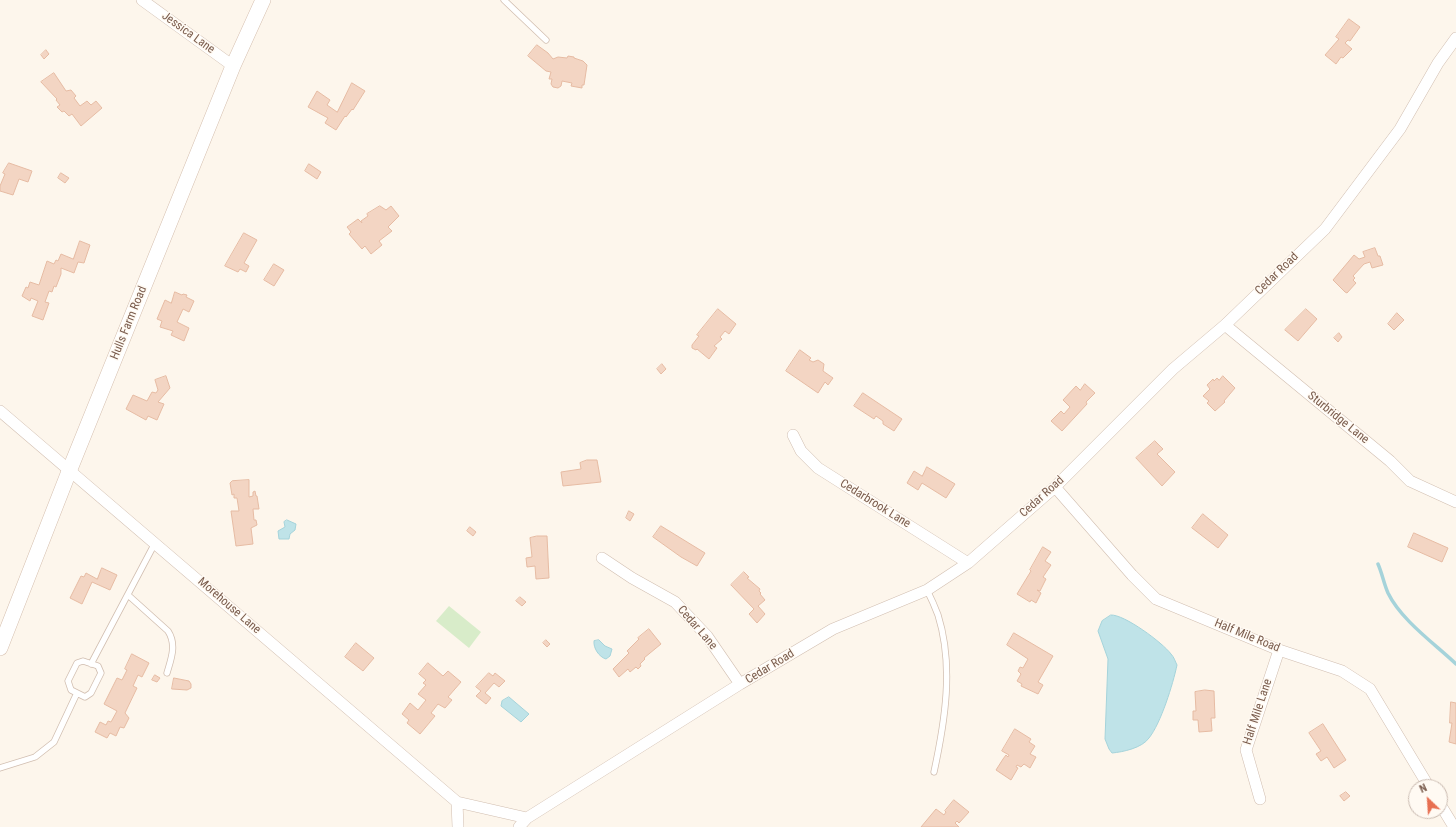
<!DOCTYPE html>
<html>
<head>
<meta charset="utf-8">
<style>
  body { margin:0 }
  #map { position:relative; width:1456px; height:827px; overflow:hidden; background:#fdf6ec; font-family:"Roboto Condensed",sans-serif }
  canvas { display:block }
  .north { position:absolute; left:1408px; top:779px; width:40px; height:40px; box-sizing:border-box; background:#fffaf3; border:1px solid #cabbb1; border-radius:50%; rotate:335deg; font-size:11px; font-weight:700; line-height:16px; text-align:center; color:#7a5c4d }
  .north::after { content:''; display:block; margin:auto; width:14px; height:18px; background:#e76f51; clip-path:polygon(50% 0,100% 100%,50% 72%,0 100%) }
</style>
</head>
<body>
<div id="map">
<canvas width="1456" height="827"></canvas>
<div class="north">N</div>
</div>
<script>
const ctx = document.querySelector('canvas').getContext('2d');
ctx.lineJoin = 'round';
function fillPath(path, color) { ctx.fillStyle = color; ctx.fill(path, 'evenodd'); }
function stroke(path, color, width, dash) { ctx.strokeStyle = color; ctx.lineWidth = width; ctx.lineCap = dash ? 'butt' : 'round'; ctx.setLineDash(dash || []); ctx.stroke(path); }
function write(font, color, halo, rows, align = 'center') {
  ctx.font = font + ' "Roboto Condensed",sans-serif'; ctx.lineWidth = 3; ctx.setLineDash([]); ctx.textBaseline = 'middle'; ctx.strokeStyle = halo; ctx.fillStyle = color; for (const [text, x, y, turn = 0] of rows) {
    ctx.save(); ctx.translate(x, y); ctx.rotate((+turn || 0) * Math.PI / 180); ctx.textAlign = isNaN(turn) ? turn : align; if (halo) ctx.strokeText(text, 0, 0); ctx.fillText(text, 0, 0); ctx.restore();
  }
}
const green = new Path2D(`
  M449 606 481 632 469 648 436 621Z`);
const water = new Path2D(`
  M287 520 296 524 295 530 290 534 289 539H279L278 531 285 527 284 522Z
  M1111 615C1124 614 1163 643 1171 654 1174 657 1175 661 1177 665 1173 684 1161 723 1149 738 1142 748 1123 752 1112 753L1109 749 1105 739 1108 659 1098 631 1102 621Z
  M599 640 605 646 612 649 610 656 606 659C599 657 593 648 594 641Z
  M509 697 529 714 521 722 501 706 502 701Z`);
const stream = new Path2D(`
  M1378 564C1382 573 1384 584 1388 593 1401 620 1435 644 1456 664`);
const building = new Path2D(`
  M1349 19 1360 27 1350 41 1348 40 1345 43 1352 49 1343 58 1341 57 1336 64 1325 55 1339 39 1336 37Z
  M537 45 548 53 553 59 558 57 567 58 568 56 574 57V58L583 61 587 65 584 85H582V88L571 86 572 83 562 81 561 86 558 88 553 87 551 84 552 79H549L551 72 546 71 528 56Z
  M46 50 49 54 44 59 41 55Z
  M54 73 66 91 71 90 76 96 74 98 80 106 87 101 91 105 96 101 102 108 81 126 72 114 69 116 64 111 62 112 57 107 60 105 56 100 57 99 41 82Z
  M352 83 365 91 353 110 352 109 346 117 345 116 336 130 325 123 328 118 308 107 317 91 330 100 327 105 337 112Z
  M9 163 32 171 28 182 19 179 13 195 0 191V186L5 174 3 173Z
  M309 164 321 172 317 179 305 171Z
  M61 173 69 178 65 183 58 178Z
  M380 206 386 210 391 206 399 216 388 227 392 231 379 241 382 245 371 254 365 246 362 249 349 234 351 232 347 227 358 219 362 223 361 221 368 216 367 214Z
  M244 233 257 240 244 263 249 266 246 272 240 269 238 272 225 266Z
  M80 241 90 245 84 263 78 262 74 273 61 268V274L56 287 54 286 52 292 49 291 45 302 49 303 43 320 32 316 38 301 31 298 30 301 22 296 26 287 28 288 30 282 39 285 47 261 54 264 56 260 58 261 61 254 73 259Z
  M1375 248 1378 256H1380L1383 265 1372 268 1370 262 1364 264 1353 276 1355 278 1353 280 1356 283 1347 293 1345 292 1333 280 1354 255 1359 259 1365 257 1363 252Z
  M274 264 284 270 274 286 264 280Z
  M175 292 182 295 183 294 187 295 186 297 194 301 189 312 183 309 177 322 189 328 184 341 171 335 173 331 160 327 162 321 157 319 165 300 171 303Z
  M718 309 736 324 729 334 725 331 720 337 722 339 714 346 717 348 709 359 697 349 696 350 692 348V345L699 336 697 335Z
  M1306 309 1317 319 1298 341 1285 330Z
  M1397 313 1404 320 1394 330 1388 324Z
  M1339 333 1342 337 1338 342 1334 338Z
  M800 350 811 358 809 360 813 362 818 360 824 364 823 371 833 378 828 385 825 382 818 393 786 371Z
  M662 364 666 369 661 374 657 369Z
  M166 376 170 388 158 402 164 404 157 420 148 416 146 420 126 409 133 395 147 401 152 392 156 393 158 390 155 380Z
  M1223 376 1235 388 1224 401 1225 402 1215 411 1207 403 1209 401 1203 396 1210 389 1207 385 1213 379 1214 381 1217 378 1219 380Z
  M1085 384 1095 393 1086 402 1087 404 1062 431 1051 421 1061 411 1064 414 1070 407 1063 400 1076 386 1080 390Z
  M863 393 902 419 894 431 883 424V421L876 416 874 419 854 406Z
  M1155 441 1163 449 1157 454 1175 472 1162 486 1136 458Z
  M587 460H597L601 482 563 486 561 472 581 469 580 463Z
  M927 467 955 484 946 498 922 483 918 490 907 483 914 471 922 476Z
  M249 480V497L253 496V492L255 491 256 496H257L259 509H253L254 520H256L257 525 251 528 253 544 236 546 231 511H239L237 498H234V494L232 495 230 483 232 481Z
  M629 511 634 514 630 521 626 518Z
  M1203 514 1228 535 1218 548 1192 528Z
  M661 526 705 553 697 566 681 557 653 537Z
  M470 527 476 532 473 536 467 531Z
  M1414 533 1448 548 1442 562 1408 547Z
  M537 536H547L549 578 536 579 535 566 527 567 526 558 532 557 530 538Z
  M1043 547 1051 552 1045 561 1051 565 1043 577 1046 579 1040 591 1037 590 1041 593 1036 603 1031 600 1030 602 1017 594 1031 571 1030 570Z
  M102 568 117 575 110 590 92 582 82 604 70 598 81 576 84 577 86 573 97 579Z
  M744 572 749 577 747 578 760 589 759 591 761 593 760 594 765 600 758 606 765 614 757 623 749 614 754 609 731 585Z
  M520 597 526 602 522 606 516 601Z
  M649 629 661 644 644 658 645 659 640 664 641 666 638 669 636 667 630 672 628 669 619 677 613 669 629 653 627 651 639 639 638 638Z
  M1014 633 1053 656 1038 682 1043 685 1038 694 1021 686 1022 684 1017 681 1021 674 1018 671 1020 667 1023 668 1028 659 1007 645Z
  M546 640 550 644 547 647 543 643Z
  M356 643 374 658 363 671 345 657Z
  M132 654 149 663 142 677 138 675 133 686 137 688 125 713 129 718 124 728 120 727 116 736 110 733 107 738 95 732 100 722 106 725 108 721 111 722 117 711 104 704 117 678 122 680 127 670 125 669Z
  M428 663 443 676 448 671 461 682 448 697 452 700 445 708 438 704 431 713 435 716 420 734 407 723 409 720 402 714 410 703 418 710 426 700 418 694 426 685 423 683 426 680 419 674Z
  M489 673 493 676 495 673 505 681 499 687 494 683 485 693 491 698 486 704 476 696 481 691 476 687Z
  M155 675 160 678 157 682 152 680Z
  M174 678 189 681 191 684V688L187 690 172 689Z
  M1205 690 1214 691 1215 718H1211L1212 731 1199 732 1198 720H1193V711H1196L1195 692Z
  M1451 702 1456 703V744L1449 742 1452 723H1450Z
  M1323 724 1346 760 1334 768 1327 757 1321 761 1316 754 1321 751 1309 733Z
  M1015 729 1031 739 1029 742 1035 746 1030 754 1036 757 1030 768 1024 764 1021 767 1017 765 1016 767 1018 768 1011 780 996 770 1003 759 1006 755 1008 757 1009 755 1002 751Z
  M1346 792 1350 796 1344 801 1340 796Z
  M954 800 969 812 959 823 957 821 955 823 959 827H921L936 809 944 815 946 812 945 811Z`);
const lane = new Path2D(`
  M504 0 546 40
  M927 590C931 598 935 607 938 615 954 666 945 721 934 772
  M128 595 168 631C177 645 171 659 167 673
  M83 661 98 666 101 673 91 693 85 697 71 690 68 681 77 663Z
  M91 664 155 543
  M0 768 35 757 54 742 77 693`);
const street = new Path2D(`
  M142 0 233 66
  M1225 325 1390 461 1410 481 1456 502
  M0 411 457 802 527 818
  M793 435 801 451 818 468 968 563
  M1055 487 1132 575 1156 599 1279 650 1342 671 1370 689 1429 787
  M602 558 632 578 675 602 707 636 740 684
  M1260 799 1246 750 1279 650
  M457 802 458 827
  M1440 804 1454 827
  M519 827 527 818 740 684 833 629 927 590 968 563 1055 487 1173 369 1225 325 1325 229 1400 129 1438 63 1456 38`);
const secondary = new Path2D(`
  M0 648 70 469 233 66 263 0`);
const streetNames = [
  ["Jessica Lane",188,33,36],
  ["Cedar Road",1277,274,-44],
  ["Hulls Farm Road",129,323,-68],
  ["Sturbridge Lane",1338,418,39],
  ["Cedar Road",1042,497,-42],
  ["Cedarbrook Lane",875,504,32],
  ["Morehouse Lane",229,606,41],
  ["Cedar Lane",697,628,49],
  ["Half Mile Road",1247,636,22],
  ["Cedar Road",770,667,-31],
  ["Half Mile Lane",1258,712,-72]
];
fillPath(green, '#d8ecc9');
fillPath(water, '#bfe3e8');
stroke(water, '#a5d3da', 1);
stroke(stream, '#a5d3da', 3.5);
fillPath(building, '#f3d5c3');
stroke(building, '#e6bba3', 1);
stroke(lane, '#d1beb0', 7);
stroke(street, '#d1beb0', 12);
stroke(secondary, '#d6c0b0', 16);
stroke(lane, '#fff', 5.5);
stroke(street, '#fff', 11);
stroke(secondary, '#fff', 15);
write('12px', '#7a5c4d', '#fffaf3', streetNames);
</script>
</body>
</html>
